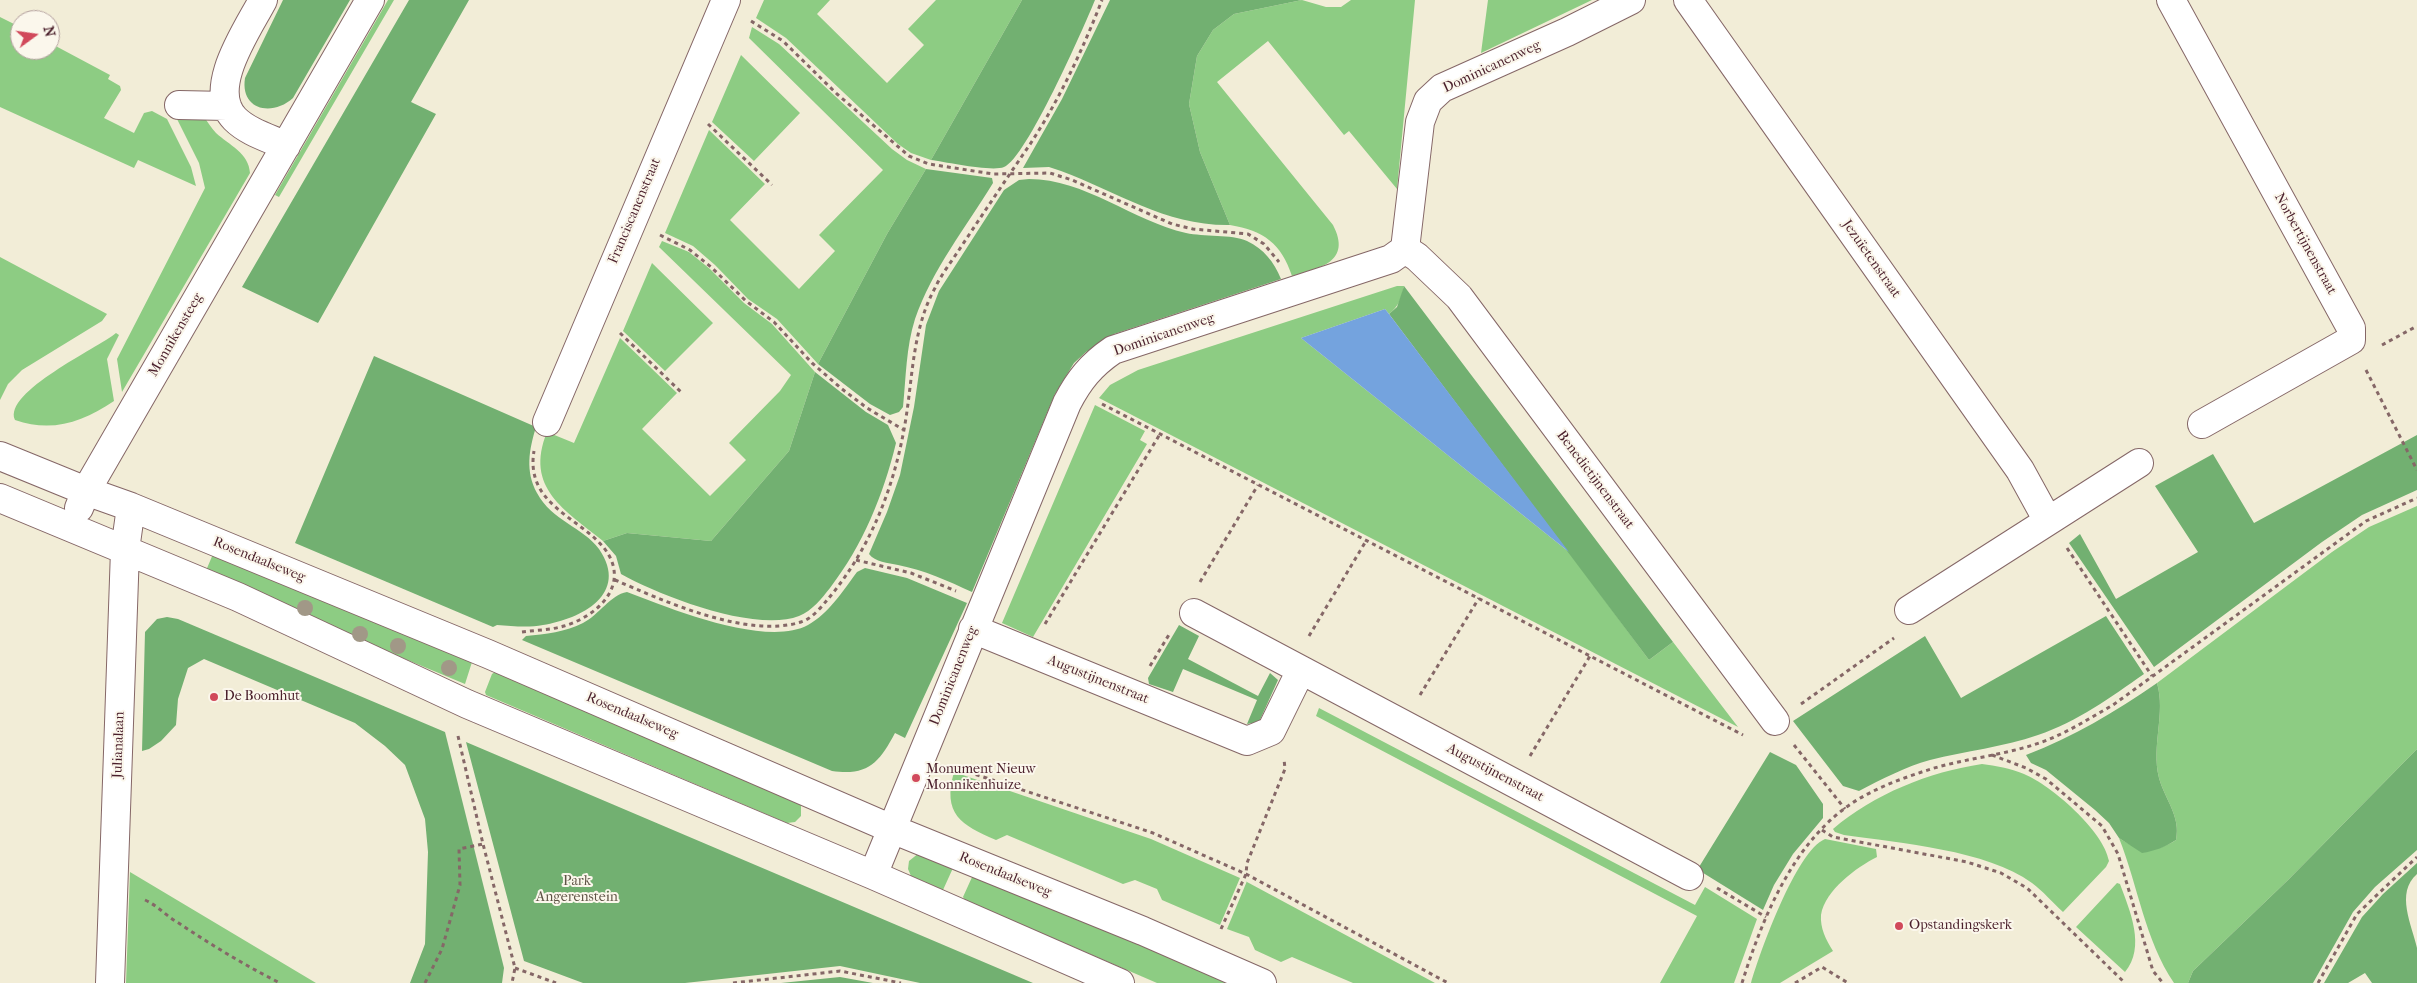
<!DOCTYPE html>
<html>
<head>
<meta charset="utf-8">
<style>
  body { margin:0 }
  #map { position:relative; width:2417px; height:983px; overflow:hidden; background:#f2edd7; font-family:"IM FELL French Canon",serif }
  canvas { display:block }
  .north { position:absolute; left:10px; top:10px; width:50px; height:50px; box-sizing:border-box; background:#fbf7ec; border:1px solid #b4a19f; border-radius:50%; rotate:76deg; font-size:14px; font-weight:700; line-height:20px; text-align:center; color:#4a1f2b }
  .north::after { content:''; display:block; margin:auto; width:18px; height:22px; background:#d1495b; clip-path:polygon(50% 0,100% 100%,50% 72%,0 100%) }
</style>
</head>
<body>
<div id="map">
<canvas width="2417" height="983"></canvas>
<div class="north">N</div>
</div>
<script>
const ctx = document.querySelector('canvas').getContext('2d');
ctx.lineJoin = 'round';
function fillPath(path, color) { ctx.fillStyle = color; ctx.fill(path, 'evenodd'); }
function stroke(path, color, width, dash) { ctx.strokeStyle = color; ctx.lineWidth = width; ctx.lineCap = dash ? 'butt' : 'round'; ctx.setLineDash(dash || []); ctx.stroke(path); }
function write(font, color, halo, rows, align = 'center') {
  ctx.font = font + ' "IM FELL French Canon",serif'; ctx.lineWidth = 4; ctx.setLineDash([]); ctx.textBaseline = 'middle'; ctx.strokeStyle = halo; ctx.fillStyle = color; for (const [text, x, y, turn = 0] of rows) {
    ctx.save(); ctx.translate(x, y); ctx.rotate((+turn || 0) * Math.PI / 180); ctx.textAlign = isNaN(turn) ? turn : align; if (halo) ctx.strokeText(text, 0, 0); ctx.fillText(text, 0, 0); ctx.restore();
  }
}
const green = new Path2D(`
  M388 0H394L279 197 275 195Z
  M764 0H830L817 14 887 83 924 45 908 29 936 0H1022L931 160 911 153 898 144 786 38 756 18Z
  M1302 0 1326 7H1341L1351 0H1415L1397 189 1349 131 1344 135 1268 41 1217 82 1333 225C1352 262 1320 268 1292 276 1281 243 1264 231 1230 225L1200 152 1189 104 1197 56 1213 30 1234 14Z
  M1488 0H1592L1481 53Z
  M0 17 20 27V50H50V43L110 75 108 79 120 86 121 90 104 118 134 133 144 113 152 111 167 119 191 167 196 186 138 160 134 168 0 107Z
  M752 27 779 44 892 149 907 160 926 169 887 234 818 364 777 319 748 299 715 265 693 246 665 233 709 130 765 184 730 220 799 289 835 251 819 235 883 170 749 38Z
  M741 55 800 113 754 161 712 122Z
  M174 113 204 117C208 122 211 128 216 133 229 145 249 153 250 173L122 392 117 359 205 188 199 163Z
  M662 241 689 252 710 269 744 303 772 324 815 372 789 451 711 541 627 533 603 541C565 510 524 488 547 432L574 443 620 338 677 393 642 429 710 496 746 460 729 443 780 391 791 375 659 247Z
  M0 257 107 314 102 321 22 370 8 384 0 400Z
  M652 263 713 323 665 371 623 331Z
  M1397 286H1404C1401 299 1399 306 1389 314L1385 309 1301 338 1569 552 1649 660 1673 642 1738 727 1099 398 1110 385 1138 370Z
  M116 333 119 335 107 359 114 401C83 422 52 433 15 420 3 392 98 348 116 333Z
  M1095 405 1145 431 1140 440 1147 444 1033 637 1002 623Z
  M2417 506V749L2288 880 2193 971 2188 983H2174C2145 940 2138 886 2119 838 2139 852 2156 853 2176 840 2181 816 2165 800 2159 778 2151 745 2166 714 2157 683L2332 552 2369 527Z
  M213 554 472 662 465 684 206 576 205 573Z
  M495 672 801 803V816L795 822 787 823 486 695 485 692 492 674Z
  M1319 708 1695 905 1705 887 1757 919 1734 983H1660L1697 916 1316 716Z
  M1982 764C1996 766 2010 768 2024 774 2051 785 2104 831 2109 861L2106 867 2063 912C2053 903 2043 891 2032 883 1987 850 1900 843 1844 835L1835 832 1833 829C1874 794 1929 772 1982 764Z
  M954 772 1151 839 1240 878 1220 925 1162 900 1157 889 1135 880 1123 884 1007 835 996 840C961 825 942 814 954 772Z
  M1825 839 1876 849 1877 857C1857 867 1825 890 1821 915 1820 928 1826 940 1833 951L1780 983H1751C1760 952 1796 851 1825 839Z
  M919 853 953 868 943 890 911 876 908 869 909 861Z
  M130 872 316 983H126Z
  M973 875 1230 983H1157L965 900 963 897Z
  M1247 881V882L1435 983H1353L1292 957 1281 962 1255 950 1249 937 1227 929Z
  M2117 883 2120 884C2130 911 2146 947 2125 972L2076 927Z`);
const forest = new Path2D(`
  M283 0H350L293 98C272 117 240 110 245 78Z
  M409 0H469L411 102 436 114 318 323 242 287Z
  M1022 0H1095C1084 27 1026 159 1004 167 992 172 946 162 931 160Z
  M1110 0H1302L1234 14 1213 30 1197 56 1189 104 1200 152 1230 225C1166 226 1118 192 1061 171L1049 167 1023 168 1062 99Z
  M926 169 992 178 993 183C966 227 932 270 915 319 906 347 906 378 903 407L899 412 890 415 870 404 818 364 887 234Z
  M1029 179C1085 179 1133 221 1186 233 1204 237 1231 234 1247 241 1264 249 1274 262 1281 279L1114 334 1086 352 1074 363 1055 394 972 592C948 581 924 570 898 565 888 563 875 562 869 554L887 512 900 475 914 407 926 325 939 291 1004 190 1019 180Z
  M1404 286 1673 642 1649 660 1389 314 1397 307Z
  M374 356 536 427C529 450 525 471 537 493 552 521 583 527 599 549 630 594 581 619 543 625 528 628 512 626 497 625L493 627 295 543Z
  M815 372 866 412 888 425 896 443C883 496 863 545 830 588 822 598 812 611 799 616 756 633 660 596 621 574L616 556 603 541 627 533 711 541 789 451Z
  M2417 435V490L2362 515 2322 542 2154 667 2069 543 2080 534 2116 599 2198 552 2155 486 2213 454 2254 523Z
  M865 568 907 578 967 603 905 738 895 733C879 763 868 776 832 771L522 640 526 636C545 634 566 632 583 623 599 615 610 595 627 592 669 608 766 648 808 625 828 614 843 591 857 572Z
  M2106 616 2144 674C2111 697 2077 722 2038 735 2003 747 1966 751 1930 760 1905 767 1882 779 1859 791L1843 786 1793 721 1925 636 1961 698Z
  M167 617 178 619 445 732 504 968 502 983H410L425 944 428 852 425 819 405 765 385 746 355 723 204 659 188 668 178 699 176 725 161 741 149 749 142 751 145 632 157 619Z
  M1179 625 1199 636 1188 659 1258 696 1270 673 1278 680 1259 722 1247 724 1257 700 1183 669 1173 692 1149 684 1148 678Z
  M2157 683C2166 714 2151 745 2159 778 2165 800 2181 816 2176 840 2165 847 2155 851 2142 853L2119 838 2109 823 2095 810 2046 770 2031 763 2026 755C2073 737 2115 712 2157 683Z
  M466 742 1033 983H920L840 966 685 983H583L524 961Z
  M2417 749V850L2375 887 2353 912 2313 983H2188L2193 971 2288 880Z
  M1770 752 1796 765 1823 804V818L1793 854 1774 885 1763 910 1700 871 1699 867Z
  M2417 863V874C2395 893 2412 925 2417 948 2417 958 2417 972 2417 983H2372L2365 973 2348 983H2324L2362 917 2383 894Z
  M840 977 873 983H781Z`);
const water = new Path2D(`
  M1385 309 1389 314 1569 552 1301 338Z`);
const path = new Path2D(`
  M751 21 783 41 837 94 909 156 929 164 993 174 1050 173 1072 180 1172 224 1193 229 1248 234 1264 244 1279 262
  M708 124 772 185
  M660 235 690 250 711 267 746 301 774 322 812 363 842 389 867 408 904 430
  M620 333 682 393
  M2382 345 2417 326
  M2366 370 2417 470
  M1102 404 1743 735
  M2067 548 2152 676
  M856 560 911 573 956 591
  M615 580C664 601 747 639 801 622 812 619 821 607 828 599 870 549 894 488 905 424 913 377 912 330 935 288 941 275 951 262 959 250 980 218 1001 187 1022 156 1055 109 1081 54 1102 0
  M1200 582 1258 485
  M1045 624 1160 434
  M522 632C536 630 551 630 564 626 598 616 632 584 604 548 579 517 525 504 534 451
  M1309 636 1366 541
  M1150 666 1170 633
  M1420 695 1479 598
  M1801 704 1894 638
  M458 736 483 844 515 968 512 983
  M1794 745 1845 809
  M1992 755 2026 768 2046 779 2102 826 2118 854 2153 971 2163 983
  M1530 756 1590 656
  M953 767 1153 833 1246 874 1448 983
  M1822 830 1833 837 1967 862 2001 873 2027 888 2125 983
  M1717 888 1766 917
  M145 900C158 906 165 915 177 922 210 944 244 965 280 983
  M1221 929 1246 874 1247 863 1285 769 1284 759
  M515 968 556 983
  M425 983 442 949 460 885 459 849 483 844
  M733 983 840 971 901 983
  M1742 983C1763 916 1795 838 1857 800 1880 786 1906 777 1931 769 1967 758 2006 755 2042 742 2067 733 2090 718 2113 705L2366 521 2417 498
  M1795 983 1822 967 1848 983
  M2318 983 2357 914 2417 857`);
const minor = new Path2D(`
  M263 0C248 29 205 89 235 119 248 132 269 138 286 146
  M1688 0 2020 470 2048 521
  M2171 0 2351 328V340L2202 424
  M179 105 227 106
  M1405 249 1417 257 1459 297 1775 721
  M547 422 726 0
  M0 456 86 491 131 507 488 654 892 829 1143 931 1262 983
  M0 498 238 597 467 704 873 875 1120 983
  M79 508 86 491 370 0
  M1909 610 2139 463
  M1194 613 1689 876
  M973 629 1247 741 1271 731 1301 670
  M873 875 1067 403C1079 380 1091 365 1113 350L1391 259 1405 249 1420 122 1428 101 1442 88 1567 32 1631 0
  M110 983 125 550 131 507`);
const trees = [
  [305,608],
  [360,634],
  [398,646],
  [449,668]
];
const markers = [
  [214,697,5,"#d1495b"],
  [916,778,5,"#d1495b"],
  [1899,926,5,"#d1495b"]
];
const streetNames = [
  ["Dominicanenweg",1492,67,-25],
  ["Franciscanenstraat",635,211,-67],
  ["Norbertijnenstraat",2305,244,61],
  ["Jezuïetenstraat",1871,259,55],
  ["Monnikensteeg",176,335,-60],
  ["Dominicanenweg",1164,335,-19],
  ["Benedictijnenstraat",1595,480,53],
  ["Rosendaalseweg",259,560,22],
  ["Dominicanenweg",954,676,-68],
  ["Augustijnenstraat",1098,680,22],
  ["Rosendaalseweg",632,716,23],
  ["Julianalaan",119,745,-88],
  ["Augustijnenstraat",1495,773,28],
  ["Rosendaalseweg",1005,875,22]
];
const poiNames = [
  ["De Boomhut",224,697],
  ["Monument Nieuw",926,770],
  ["Monnikenhuize",926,786],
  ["Opstandingskerk",1909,926]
];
const parkNames = [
  ["Park",577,882],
  ["Angerenstein",577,898]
];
fillPath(green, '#8dcc83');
fillPath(forest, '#72b071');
fillPath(water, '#74a3de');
stroke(minor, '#856767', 30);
stroke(path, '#856767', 3, [4, 4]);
stroke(minor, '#fff', 28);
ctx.fillStyle = '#a19887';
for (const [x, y] of trees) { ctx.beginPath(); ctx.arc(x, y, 8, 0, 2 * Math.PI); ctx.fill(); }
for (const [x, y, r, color] of markers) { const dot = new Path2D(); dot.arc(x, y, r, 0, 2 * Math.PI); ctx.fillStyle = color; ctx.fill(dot); stroke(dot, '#fbf7ec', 2); }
write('14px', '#4a1f2b', '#fbf7ec', streetNames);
write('14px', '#4a1f2b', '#fbf7ec', poiNames, 'left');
write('14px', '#5e5345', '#fbf7ec', parkNames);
</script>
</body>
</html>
